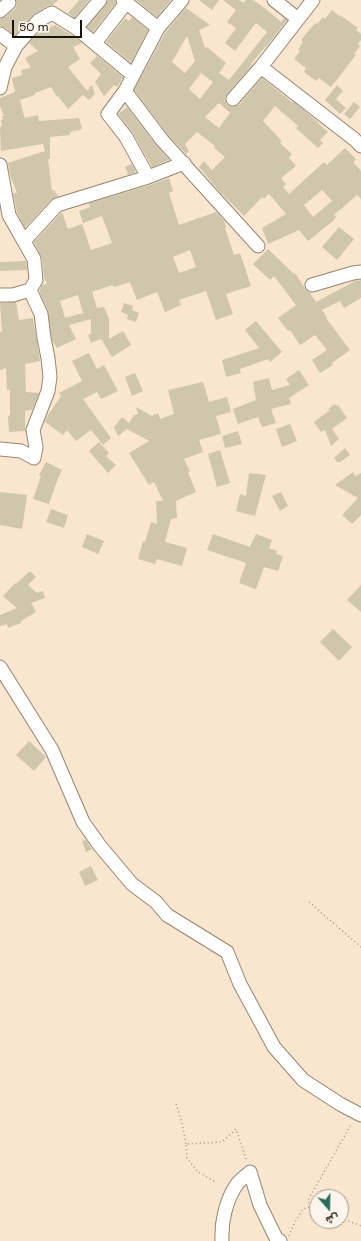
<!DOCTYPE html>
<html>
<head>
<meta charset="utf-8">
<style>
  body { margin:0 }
  #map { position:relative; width:361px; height:1241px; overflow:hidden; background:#fae6ce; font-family:"DM Sans",Vazirmatn,sans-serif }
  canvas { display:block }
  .north { position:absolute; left:309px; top:1189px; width:40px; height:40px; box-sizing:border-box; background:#fdf5ec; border:1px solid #a29b92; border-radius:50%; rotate:160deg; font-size:11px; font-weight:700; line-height:16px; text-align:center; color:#19130a }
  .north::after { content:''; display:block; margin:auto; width:14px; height:18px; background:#2b6d5c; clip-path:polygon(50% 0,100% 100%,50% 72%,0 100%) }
  .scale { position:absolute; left:12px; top:20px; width:70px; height:18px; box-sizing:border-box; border:2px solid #19130a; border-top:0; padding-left:5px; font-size:12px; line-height:14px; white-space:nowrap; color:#19130a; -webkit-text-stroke:3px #fdf5ec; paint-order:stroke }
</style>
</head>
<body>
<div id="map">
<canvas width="361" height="1241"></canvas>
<div class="north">ش</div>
<div class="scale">50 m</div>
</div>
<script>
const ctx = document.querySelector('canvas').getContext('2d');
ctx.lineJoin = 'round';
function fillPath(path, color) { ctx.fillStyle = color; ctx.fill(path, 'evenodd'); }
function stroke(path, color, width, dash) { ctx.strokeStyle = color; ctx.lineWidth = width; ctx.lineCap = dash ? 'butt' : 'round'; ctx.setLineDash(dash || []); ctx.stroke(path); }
const building = new Path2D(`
  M16 0H58L53 5 48 6 32 16 15 35 5 28 0 26V19L5 17 15 9 17 5Z
  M79 0H89L74 18 68 13Z
  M108 0H115L116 3 93 32 87 27 106 5Z
  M136 0H171L157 17Z
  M199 0H219L212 10Z
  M223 0H239L244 3 246 0H253L266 9 281 22 284 18 287 20 266 47H265L251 64 252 65 227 94 225 98 227 105 232 107 239 105 262 78 293 103 294 102 318 122V123L328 132 320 140 323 143 318 148 296 128 298 126 275 106 263 121 282 141 280 143 292 154 289 158 296 166 281 178 286 184 283 187 289 194 324 162 327 165 345 148 356 159 353 162 361 171V199L357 195 334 215 336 217 333 221 308 241 299 230 268 244 262 228 286 214 269 194 264 199 262 197 244 216 219 191 199 167 204 161 212 170 225 157 214 148 215 146 197 132 185 144 189 151 186 154 168 135 134 90 165 33 186 8 210 25 199 30 205 48 207 47 226 63 219 73 229 80 267 32 256 23 235 51 225 43 236 28 227 22 236 10ZM187 36 195 61 185 73 172 62ZM201 73 213 82 200 99 189 89ZM219 103 230 113 219 128 205 117ZM322 190 332 201 313 217 304 205Z
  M332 10 339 16 340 15 358 28 356 30 361 34V40L358 44 360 46 354 54 356 55 331 87 319 78 316 81 304 72 306 68 294 59 300 51 298 50 303 42 301 40 315 23 317 24 323 17 325 19Z
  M132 17 148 30 131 63 106 42 125 18 129 21Z
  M55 25 71 35 82 43 73 47 80 59 68 67 87 91 68 109 58 96 57 97 51 87 35 93V95L20 100 24 116 25 118 38 115 39 121 79 118 82 128 80 130 70 132V135L50 137V159H48L52 191 54 190 58 196 51 200 25 228 17 212 13 193H17L10 175 8 163 45 151 43 144 1 151 0 127 2 126 1 120 3 119 2 116H4L0 106V98L15 92 12 78 22 75 21 70 31 68 25 58 38 51 29 43 37 34Z
  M97 56 123 77 117 87 114 85 104 96 95 82 101 74 90 63Z
  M92 85 95 94 89 100 83 95Z
  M337 85 343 91 336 99 346 108 340 114 325 100Z
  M354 102 360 107 350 119 344 114Z
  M125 104 156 145 169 160 152 167 133 133 118 114 127 107Z
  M132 164 136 172 128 175 125 167Z
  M169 178 173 191 169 193 179 225 216 212 224 220 226 227 225 228 234 255 240 253 251 286 226 294 233 314 216 320 206 291 179 300 181 305 165 312 157 292 137 300 130 282 114 287 112 285 92 292 97 308 104 307 109 319V339L123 331 131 345 112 357 101 339 91 343 88 335 91 334V319L69 325 76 339 57 348 52 340 48 311 40 293V289L42 285 47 284 44 277 42 258 34 242 62 212 68 229 82 224 91 250 112 243 102 216 83 223 79 211 90 207 89 203 150 185ZM190 250 196 267 179 273 173 257ZM78 295 83 313 65 318 60 301Z
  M339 227 354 239 337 260 322 247Z
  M268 249 294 274 295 273 306 290 310 293 316 302 355 281 361 280V298L344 308 340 301 322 310 327 317 326 318 350 350 332 363 333 365 320 373 312 360 327 350 315 335 300 345 290 330 288 331 278 318 296 305 274 276 270 280 253 264Z
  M26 261 27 270 0 271V262Z
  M16 302 19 320 33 318 40 361 25 364 26 392 39 393 32 410 25 411V431L9 432 8 416 10 415V390H7L6 368 0 370V332H2L0 303Z
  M124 303 133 306 132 310 139 313 136 322 127 319 128 315 121 312Z
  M256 321 282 352 270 362 268 359 240 369 241 373 226 377 222 360 259 348 245 330Z
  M89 353 97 369 104 365 118 391 101 399 97 392 83 399 111 438 103 445 91 430 76 441 67 430 63 435 45 422 48 415 61 396 59 393 82 381 72 361Z
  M299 370 309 385 289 398 291 404 271 409 276 423 262 427 258 417 238 424 233 409 256 400 253 382 269 378 272 390 290 385 286 379Z
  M135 373 143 391 132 396 125 377Z
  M203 382 209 402 227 397 231 412 216 416 221 434 199 440 203 452 184 459 190 471 188 472 196 492 176 501 177 518 171 519 165 542 187 548 182 566 157 559 155 564 138 559 143 541 145 542 151 522 157 524 156 501H163L154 482 149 485 129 453 149 441 127 429 118 436 114 427 122 417 129 423 134 415 138 414 136 407 152 416 158 413 160 419 174 414 168 390Z
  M335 404 336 406 338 405 347 418 332 429 339 439 331 446 325 430 321 432 314 422 330 410 328 409Z
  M290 424 297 441 282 447 276 429Z
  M238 431 242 444 225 448 222 436Z
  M99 442 109 453 106 456 116 465 108 473 89 451Z
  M345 448 350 455 340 462H337L334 458Z
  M220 450 230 483 217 487 208 454Z
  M46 462 62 470 57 481 49 504 33 499 41 476 39 475Z
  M353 472 355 476 361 473V515L352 524 342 515 358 498 335 485Z
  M249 473 266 475 255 516 236 511 240 494 246 496Z
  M0 492 27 495 22 529 0 525Z
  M281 492 288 506 280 511 272 496Z
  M51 509 68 515 64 528 46 522Z
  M87 534 104 541 98 554 82 547Z
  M213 534 250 547 256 534 272 540 269 548 277 551 276 554 283 556 278 571 264 567 256 589 239 583 246 563 207 550Z
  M30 571 36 577 28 585 37 593 43 591 45 598 31 603 36 612 21 621V623L8 628 7 624 0 626V615L17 608 3 596 15 583 16 584Z
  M361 585V612L347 600Z
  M333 629 352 647 339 661 320 642Z
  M29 741 46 757 34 771 16 755Z
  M86 840 92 849 86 852 82 841Z
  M91 866 98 880 85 886 79 872Z`);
const path = new Path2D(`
  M309 902 361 947
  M176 1104 182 1123 186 1144
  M214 1181 198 1172 187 1158 186 1144 222 1142 236 1129 247 1162
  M310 1207 308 1200 352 1123
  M341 1218 361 1226
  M289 1236 295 1222 303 1209 313 1206 317 1208`);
const minor = new Path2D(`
  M123 0 158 28
  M274 0 298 19
  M0 11 9 3
  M76 28 100 0
  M0 34 16 46
  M95 43 126 3
  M261 67 354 139 361 146
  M0 88 5 67 16 46 38 21 52 13 76 28 133 75
  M125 91 162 140 258 246
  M233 99 261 67 313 0
  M0 165 9 215 34 259 36 280 30 290 13 295H0
  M148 177 126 137 108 114 125 91 158 28 182 0
  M24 241 57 205 148 177 184 163
  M312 285 353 273 361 272
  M0 449 21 451 34 458 36 447 33 430 48 391 50 377 48 358 44 338 41 314 30 290
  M0 667 52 750 83 822 100 846 132 884 156 902 167 915 227 952 240 984 274 1047 303 1080 340 1104 361 1115
  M222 1241C221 1222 226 1200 237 1184 240 1180 246 1176 250 1172L260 1205 276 1238 280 1241`);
fillPath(building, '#cfc7ab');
stroke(minor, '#96846e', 15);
stroke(path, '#a19280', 1.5, [1, 3]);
stroke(minor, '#fff', 13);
</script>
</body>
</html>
